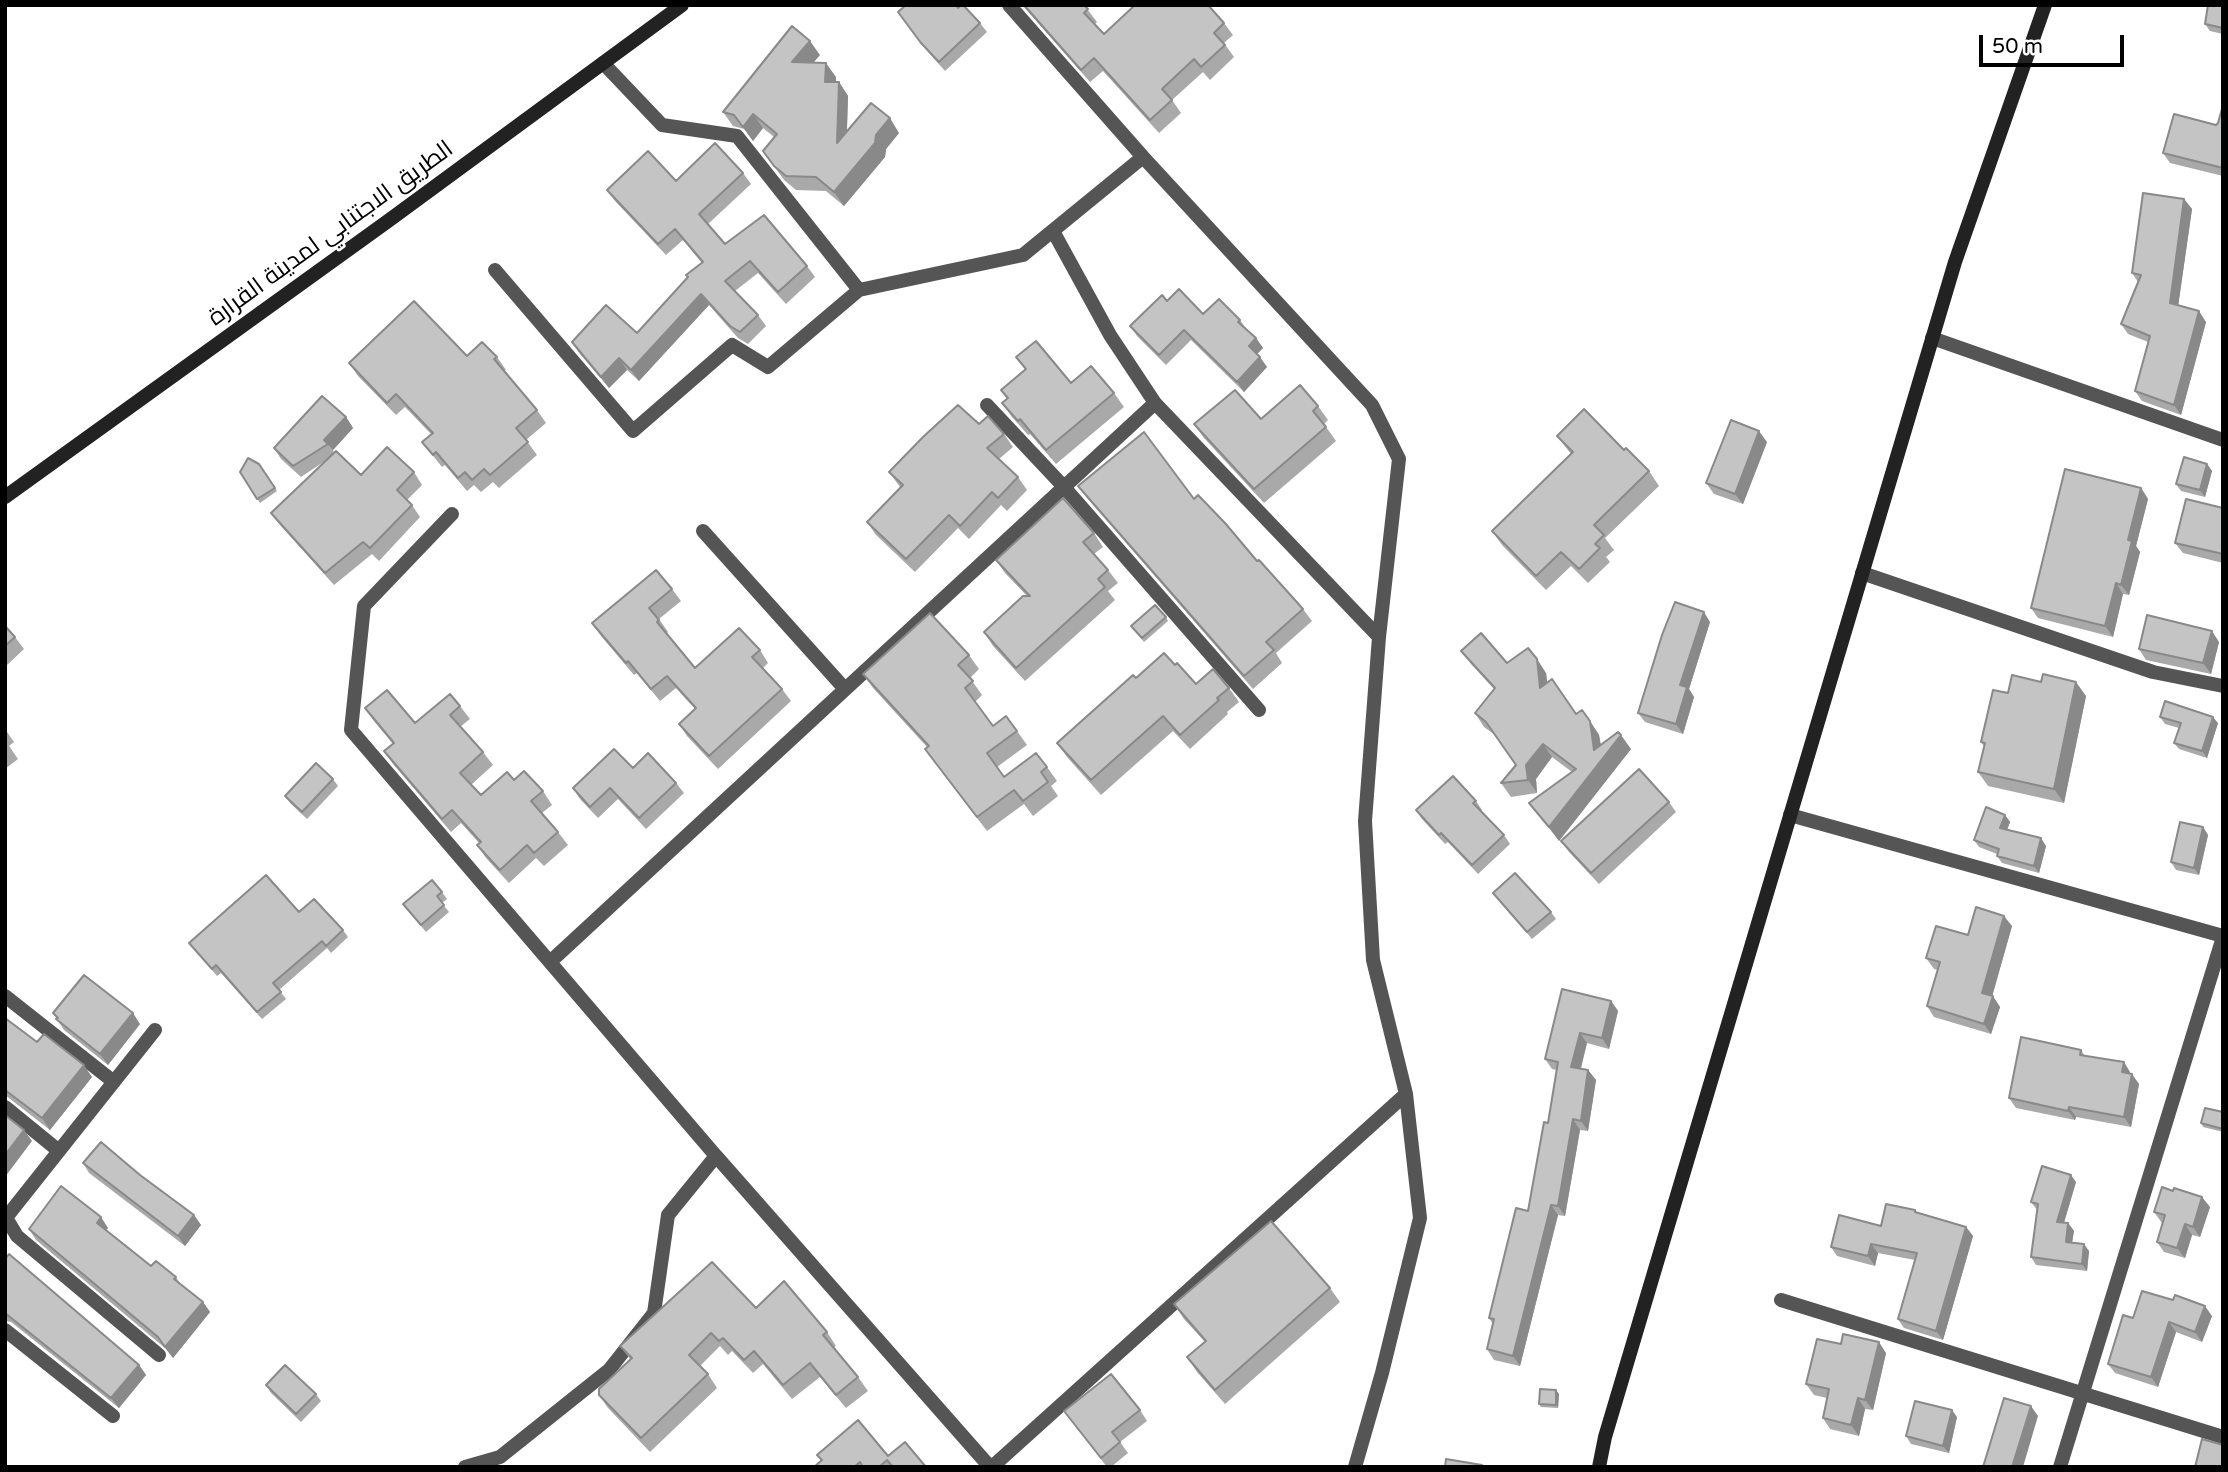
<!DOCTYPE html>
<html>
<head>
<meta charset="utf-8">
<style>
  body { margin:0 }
  #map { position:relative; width:2228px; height:1472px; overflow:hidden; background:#fff; font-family:"Varela Round",sans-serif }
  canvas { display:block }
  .frame { position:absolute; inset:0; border:7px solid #000; pointer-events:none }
  .scale { position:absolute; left:1979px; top:35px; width:145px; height:32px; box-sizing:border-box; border:4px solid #000; border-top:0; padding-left:9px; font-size:21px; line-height:24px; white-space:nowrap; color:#000; -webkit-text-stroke:5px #fff; paint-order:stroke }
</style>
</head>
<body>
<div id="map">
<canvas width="2228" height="1472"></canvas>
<div class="frame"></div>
<div class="scale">50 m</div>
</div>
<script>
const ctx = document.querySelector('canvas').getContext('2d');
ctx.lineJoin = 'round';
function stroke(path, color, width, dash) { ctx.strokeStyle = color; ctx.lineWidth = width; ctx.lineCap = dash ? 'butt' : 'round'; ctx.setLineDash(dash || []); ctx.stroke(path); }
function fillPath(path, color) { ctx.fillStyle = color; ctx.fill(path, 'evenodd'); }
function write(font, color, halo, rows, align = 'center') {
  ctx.font = font + ' "Varela Round",Cairo,sans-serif'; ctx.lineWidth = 5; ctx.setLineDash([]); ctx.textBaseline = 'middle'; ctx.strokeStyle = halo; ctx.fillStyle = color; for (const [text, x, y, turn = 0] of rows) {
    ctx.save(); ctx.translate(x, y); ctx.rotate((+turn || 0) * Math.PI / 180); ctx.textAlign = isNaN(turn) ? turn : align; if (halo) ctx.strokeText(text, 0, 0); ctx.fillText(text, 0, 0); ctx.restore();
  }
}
const street = new Path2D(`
  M603 63 662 125 737 136 859 290 1023 255 1143 157 1009 5
  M1143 157 1372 405 1399 459 1379 637 1365 821 1373 960 1406 1094 1420 1218 1382 1373 1355 1467
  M1053 231 1110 335 1155 403 1379 637
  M495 270 633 431 732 345 768 367 859 290
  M1932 338 2223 440
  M987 405 1064 487 1259 710
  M452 514 364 606 351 730 716 1156
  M703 531 845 689
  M1862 573 2153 672 2223 686
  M1790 815 2223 936
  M550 962 1155 403
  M5 996 114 1082
  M5 1107 59 1151
  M5 1216 17 1236 159 1355
  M5 1219 155 1030
  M1781 1300 2223 1437
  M5 1330 113 1416
  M465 1467 500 1457 609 1370 654 1313 668 1215 716 1156 990 1467
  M992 1467 1406 1094
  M2060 1467 2223 937`);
const secondary = new Path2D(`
  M5 497 388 221 682 5
  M1599 1467 1605 1437 1955 262 2045 5`);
const wall = new Path2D(`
  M1022 5H1084L1097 22 1095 24 1104 34 1224 23 1233 35 1224 43 1234 57 1210 80 1203 72 1172 100 1181 113 1159 133 1103 71 1090 82Z
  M2223 5V34L2210 31 2205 24Z
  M958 8 980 23 987 32 945 71 928 52 898 12Z
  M820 55 813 62 836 77V82H839L848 96 847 130 899 133 886 149 885 157 844 206 826 191 796 190 784 180 763 151 774 137 763 128 753 141 744 129 733 126 723 112Z
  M2223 105V176L2170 163 2163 153 2216 125 2218 123Z
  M743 173 751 184 708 224 725 244 807 266 815 277 786 304 758 273 735 291 758 315 766 326 748 344 738 338 709 305 639 381 627 370 609 388 580 354 572 342 637 333 702 263 683 240 666 255 615 201 607 190Z
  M2184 199 2192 209 2178 306 2206 322 2181 415 2142 401 2135 391 2148 342 2128 334 2121 324 2138 282 2132 273Z
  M1167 301 1203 314 1240 320 1247 330 1256 338 1263 348 1257 354 1267 367 1244 392 1191 340 1166 365 1137 336 1130 326Z
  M467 356 497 357 506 370 504 371 537 410 546 423 526 440 537 455 499 488 493 482 481 492 474 485 467 491 445 465 442 467 422 442 431 434 405 407 396 415 358 376 349 363Z
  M1016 357 1071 383 1114 393 1124 407 1056 464 1030 434 1028 435 1012 417 1002 403 1007 399 1001 390 1025 369Z
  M1318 406 1328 420 1324 424 1336 441 1264 503 1204 438 1194 424 1261 419Z
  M346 417 353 428 333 450 334 453 361 475 414 472 422 485 407 500 412 505 420 517 379 561 372 554 334 585 280 525 271 513 328 459 301 477 281 459 274 448Z
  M979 424 1004 434 1013 447 999 459 1018 477 1027 490 1007 511 1001 505 969 539 958 528 915 572 876 535 867 522 900 487 889 472Z
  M1557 436 1624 450 1649 471 1659 486 1605 538 1614 550 1606 557 1610 562 1588 583 1571 566 1546 590 1502 545 1492 531 1571 454Z
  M1767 442 1743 504 1714 494 1706 483Z
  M259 464 277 491 260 503 240 472Z
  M2207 464 2212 471 2205 497 2181 491 2176 484Z
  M1078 486 1194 499 1303 609 1312 621 1276 653 1282 663 1253 689 1087 498Z
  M2141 488 2148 499 2136 546 2140 552 2129 595 2123 594 2113 637 2038 618 2031 608Z
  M2223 508V563L2183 553 2175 543Z
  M1094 533 1103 547 1094 554 1108 570 1118 583 1108 591 1115 600 1025 681 993 646 984 632 1027 596 1005 573 996 560Z
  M672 589 681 601 659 619 668 632 666 634 695 668 760 650 768 663 763 668 782 689 791 701 718 769 687 736 679 724 695 709 676 688 660 701 637 673 634 675 601 636 592 623Z
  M1166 617 1168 621 1144 642 1134 630Z
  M1710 622 1689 689 1694 697 1683 734 1645 722 1638 713Z
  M5 626 15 637 24 649 5 667Z
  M2219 642 2211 674 2146 660 2139 649Z
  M1461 651 1546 673 1547 683 1576 714 1582 710 1599 735 1601 745 1631 749 1559 841 1529 803 1572 772 1552 757 1536 779 1537 793 1511 797 1501 783 1516 765 1495 735 1484 727 1475 713 1494 689 1471 664Z
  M969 655 979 669 970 678 982 695 975 702 993 726 1017 731 1027 745 997 767 1004 777 1047 767 1057 781 1051 786 1058 796 1033 816 1024 804 987 831 935 763 925 749 927 747 873 688 863 674Z
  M1175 665 1196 684 1229 688 1239 702 1227 712 1228 714 1190 749 1173 731 1101 795 1067 757 1057 743 1136 678Z
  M2008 693 2086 696 2064 803 1988 786 1978 772 1984 746 1981 742Z
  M460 706 470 719 460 727 483 752 493 765 471 785 481 795 514 780 543 791 552 805 542 813 558 832 568 845 544 866 536 858 509 883 486 858 477 845 479 843 461 823 451 832 393 764 384 751 393 744 374 721 365 708 415 723Z
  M2160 717 2218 723 2207 758 2179 749 2174 743 2179 728 2165 724Z
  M5 729 14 742 9 746 18 759 5 769Z
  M633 768 676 783 684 793 646 829 618 799 598 818 580 799 573 788Z
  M333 779 338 786 307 819 290 803 285 796Z
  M1476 801 1482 810 1481 811 1504 835 1510 844 1478 874 1448 842 1445 844 1422 819 1416 810Z
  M1669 802 1676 812 1599 884 1569 852 1561 841Z
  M2005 815 2010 822 2007 830 2046 846 2039 873 2002 863 1997 856V854L1979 847 1974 840Z
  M2203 827 2208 835 2199 875 2176 870 2171 862Z
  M442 892 447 899 442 903 449 912 426 932 403 904Z
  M1493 893 1551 912 1556 919 1532 939Z
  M299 912 343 930 348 937 331 953 327 948 279 990 286 999 262 1019 221 973 217 976 189 943Z
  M2012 926 1992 996 2000 1007 1991 1034 1934 1017 1927 1006 1938 970 1934 969 1926 958 1968 935Z
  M1611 1001 1618 1011 1609 1049 1587 1043 1581 1069 1588 1070 1596 1080 1588 1131 1580 1130 1565 1216 1558 1215 1520 1366 1494 1360 1487 1349 1493 1324 1489 1318 1528 1211 1548 1123 1557 1070 1552 1069 1545 1059Z
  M53 1013 140 1024 108 1065 64 1030Z
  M5 1018 37 1042 92 1077 50 1130 5 1095Z
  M2081 1050 2085 1056 2130 1072V1074L2139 1084 2131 1127 2076 1117 2075 1120 2016 1108 2009 1098Z
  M2223 1112V1132L2203 1127 2201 1123Z
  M83 1163 194 1215 201 1225 185 1246 89 1173Z
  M2076 1182 2064 1223H2068L2074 1231 2072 1242 2089 1251 2087 1271 2036 1265 2031 1257 2037 1210 2031 1202Z
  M2210 1207 2200 1237 2192 1235 2185 1258 2164 1252 2157 1242 2162 1223 2154 1212Z
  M1915 1210 1918 1213 1966 1227 1973 1236 1943 1340 1904 1328 1898 1319 1915 1260 1878 1253 1875 1266 1837 1256 1831 1247 1881 1226Z
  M108 1228 106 1230 151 1266 176 1277 181 1285 203 1302 210 1312 173 1358 165 1348 36 1240 29 1229Z
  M5 1259 139 1365 146 1375 119 1408 11 1322 5 1321Z
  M1330 1288 1340 1302 1225 1404 1197 1372 1187 1357 1205 1342 1184 1319 1174 1304Z
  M756 1308 827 1332 836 1346 834 1347 858 1377 868 1391 846 1408 820 1377 792 1399 763 1364 753 1373 732 1351 728 1355 720 1346 700 1366 708 1374 717 1388 650 1452 608 1408 599 1395 630 1359 620 1346Z
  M2212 1316 2202 1342 2176 1332 2158 1387 2115 1373 2108 1364 2133 1318Z
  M1841 1344 1886 1353 1873 1410 1865 1409 1859 1436 1830 1429 1823 1418 1827 1398 1814 1395 1806 1384Z
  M266 1385 316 1394 321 1401 301 1422 271 1393Z
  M1559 1394 1558 1408 1541 1407 1539 1404Z
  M1140 1410 1147 1421 1120 1442 1128 1453 1111 1467H1107L1064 1411Z
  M1957 1417 1949 1453 1911 1444 1906 1436Z
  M817 1455 888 1456 926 1467H814L821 1460Z`);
const shadedWall = new Path2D(`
  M810 41 820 55 802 76 792 62Z
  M826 63 836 77 835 96 825 82Z
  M839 82 848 96 846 157 837 143Z
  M753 114 763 128 753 141 743 127Z
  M890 118 899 133 886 149 885 157 844 206 834 192 876 135Z
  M2184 199 2192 209 2177 314 2170 303Z
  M701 294 709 305 639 381 631 370Z
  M2199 311 2206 322 2181 415 2174 405Z
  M1256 338 1263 348 1255 356 1249 346Z
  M1260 357 1267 367 1244 392 1237 382Z
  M619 358 627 370 609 388 601 377Z
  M346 417 353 428 333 450 324 440Z
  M1759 431 1767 442 1743 504 1735 494Z
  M2207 464 2212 471 2205 497 2200 490Z
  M2141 488 2148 499 2136 546 2140 552 2129 595 2121 585 2128 540Z
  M2116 583 2123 594 2113 637 2105 626Z
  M1704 612 1710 622 1689 689 1694 697 1683 734 1676 724 1680 685Z
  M2212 631 2219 642 2211 674 2203 663Z
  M1537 659 1546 673 1550 701 1540 688Z
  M2076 682 2086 696 2064 803 2054 789Z
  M2213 717 2218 723 2207 758 2202 751Z
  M1590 721 1599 735 1603 759 1621 735 1631 749 1559 841 1549 827 1594 750Z
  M1543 744 1552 757 1536 779 1537 793 1528 780 1526 765Z
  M2005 815 2010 822 2005 835 2000 828Z
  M2203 827 2208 835 2199 875 2194 868Z
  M2041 838 2046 846 2039 873 2034 866Z
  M2004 916 2012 926 1990 1004 1982 993Z
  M1993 996 2000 1007 1991 1034 1984 1024Z
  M1611 1001 1618 1011 1609 1049 1602 1038Z
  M133 1013 140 1024 108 1065 100 1054Z
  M1580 1033 1587 1043 1578 1077 1571 1067Z
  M2124 1062 2130 1072 2128 1082 2122 1072Z
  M84 1065 92 1077 50 1130 42 1118Z
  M1588 1070 1596 1080 1588 1131 1581 1121Z
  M2132 1074 2139 1084 2131 1127 2124 1117Z
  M2069 1107 2076 1117 2075 1120 2068 1111Z
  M1573 1119 1580 1130 1565 1216 1558 1206Z
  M24 1130 32 1141 5 1177V1155Z
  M2071 1175 2076 1182 2062 1229 2057 1222Z
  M2202 1197 2210 1207 2200 1237 2193 1227Z
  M1551 1205 1558 1215 1520 1366 1513 1356Z
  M194 1215 201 1225 185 1246 178 1236Z
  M101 1217 108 1228 104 1233 97 1223Z
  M2068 1223 2074 1231 2071 1249 2066 1242Z
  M2185 1224 2192 1235 2185 1258 2177 1248Z
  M1966 1227 1973 1236 1943 1340 1936 1331Z
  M1871 1244 1878 1253 1875 1266 1868 1256Z
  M2084 1244 2089 1251 2087 1271 2082 1264Z
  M203 1302 210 1312 173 1358 165 1347Z
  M2205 1306 2212 1316 2202 1342 2195 1332Z
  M2169 1322 2176 1332 2158 1387 2151 1377Z
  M1879 1342 1886 1353 1873 1410 1865 1400Z
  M139 1365 146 1375 119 1408 111 1398Z
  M1556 1390 1559 1394 1558 1408 1556 1405Z
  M1858 1398 1865 1409 1859 1436 1851 1425Z
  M2031 1406 2038 1416 2023 1467H2012Z
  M1952 1410 1957 1417 1949 1453 1943 1446Z`);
const building = new Path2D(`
  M906 5H956L958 8 961 5H963L980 23 939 62 921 43 898 12Z
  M1024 5H1084L1088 9 1084 13 1104 34 1135 5H1208L1224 23 1214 33 1225 45 1201 67 1194 59 1162 89 1172 100 1150 120 1094 58 1081 70Z
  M2208 5H2223V28L2205 24Z
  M792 26 810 41 792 62 826 63 825 82H839L837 143 871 103 890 118 876 135 875 143 834 192 816 177 786 176 774 166 763 151 777 134 753 114 743 127 734 115 723 112Z
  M2223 105V168L2163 153 2174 114 2216 125 2218 123Z
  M715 143 743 173 699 214 725 244 764 215 807 266 778 292 750 261 725 281 758 315 740 332 730 326 701 294 631 370 619 358 601 377 572 342 606 305 637 333 688 277 686 275 703 262 675 229 658 244 607 190 648 151 676 181Z
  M2143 193 2184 199 2170 303 2199 311 2174 405 2135 391 2150 336 2121 324 2141 275 2132 273Z
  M1179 289 1203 314 1219 299 1240 320 1238 322 1256 338 1249 346 1260 357 1237 382 1184 330 1159 355 1130 326 1162 295 1167 301Z
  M414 301 467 356 482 342 497 357 494 359 537 410 516 428 528 442 490 475 484 469 472 480 465 472 458 478 436 452 433 455 422 442 433 433 396 394 387 403 349 363Z
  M1036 341 1071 383 1091 366 1114 393 1046 450 1020 419 1018 421 1002 403 1008 398 1001 390 1026 369 1016 357Z
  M1300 385 1318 406 1313 411 1326 427 1254 489 1194 424 1235 390 1261 419Z
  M322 396 346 417 324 440 328 444 293 466 274 448Z
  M958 405 979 424 988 416 1004 434 987 448 1018 477 998 498 992 492 960 526 949 515 906 559 867 522 903 485 889 472 924 436Z
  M1584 409 1624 450 1626 448 1649 471 1594 525 1604 535 1595 544 1600 548 1579 569 1561 552 1536 576 1492 531 1573 452 1557 436Z
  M1731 420 1759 431 1735 494 1706 483Z
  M1144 432 1194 499 1198 495 1225 523 1257 561 1259 560 1303 609 1266 642 1274 650 1244 676 1078 486Z
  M387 447 414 472 397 490 412 505 370 548 363 542 325 573 271 513 336 451 361 475Z
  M2184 457 2207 464 2200 490 2176 484Z
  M248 458 259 464 275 488 257 499 240 472Z
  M2065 469 2141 488 2128 540 2132 541 2121 585 2116 583 2105 626 2031 608Z
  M1063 498 1094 533 1083 542 1108 570 1098 579 1105 587 1016 668 984 632 1023 596H1030L996 560Z
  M2186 499 2223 508V554L2175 543Z
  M656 570 672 589 649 608 659 620 657 622 695 668 739 628 760 650 752 657 782 689 709 756 679 724 696 708 667 676 651 689 628 661 626 663 592 623Z
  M1675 602 1704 612 1680 685 1687 687 1676 724 1638 713 1662 635Z
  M1155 605 1166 617 1142 638 1131 626Z
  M930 613 969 655 958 665 973 681 965 688 993 726 1006 716 1017 731 987 753 1004 777 1036 753 1047 767 1041 772 1048 782 1023 801 1014 790 977 817 925 749 929 746 863 674Z
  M2147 615 2212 631 2203 663 2139 649Z
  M5 626 15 637 5 646Z
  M1481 633 1507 663 1528 648 1537 659 1540 688 1552 679 1576 714 1582 710 1590 721 1594 750 1618 732 1621 735 1549 827 1529 803 1576 769 1543 744 1526 765 1528 780 1501 783 1516 765 1486 722 1475 713 1495 688 1461 651Z
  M1164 653 1175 665 1177 663 1196 684 1213 669 1229 688 1217 698 1219 700 1180 735 1163 716 1091 780 1057 743 1133 675 1136 678Z
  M2043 674 2076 682 2054 789 1978 772 1985 743 1981 742 1993 690 2008 693 2012 675 2041 682Z
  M387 690 415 723 450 694 460 706 450 715 483 752 460 773 481 795 507 772 514 780 524 771 543 791 531 801 558 832 534 853 527 845 500 870 477 845 481 842 452 810 442 819 384 751 394 743 365 708Z
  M2165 701 2213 717 2202 751 2174 743 2181 723 2160 717Z
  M614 749 633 768 648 753 676 783 639 818 610 788 590 807 573 788Z
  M316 763 333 779 302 812 285 796Z
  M1639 769 1669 802 1591 873 1561 841Z
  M1453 776 1476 801 1473 803 1504 835 1472 865 1441 833 1439 835 1416 810Z
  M1986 807 2005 815 2000 828 2041 838 2034 866 1997 856 1999 849 1974 840Z
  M2180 822 2203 827 2194 868 2171 862Z
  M1515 873 1551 912 1527 932 1493 893Z
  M266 875 299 912 314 899 343 930 326 946 322 941 273 983 281 992 257 1012 216 965 212 969 189 943Z
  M432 880 442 892 437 896 444 905 421 925 403 904Z
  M1976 907 2004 916 1982 993 1993 996 1984 1024 1927 1006 1940 962 1926 958 1936 926 1968 935Z
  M84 975 133 1013 100 1054 56 1019 58 1018 53 1013Z
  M1562 989 1611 1001 1602 1038 1580 1033 1571 1067 1588 1070 1581 1121 1573 1119 1558 1206 1551 1205 1513 1356 1487 1349 1494 1319 1489 1318 1516 1208 1528 1211 1544 1122 1548 1123 1558 1062 1545 1059Z
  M5 1018 37 1042 44 1034 84 1065 42 1118 5 1090Z
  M2021 1037 2081 1050 2080 1055 2124 1062 2122 1072 2132 1074 2124 1117 2069 1107 2068 1111 2009 1098Z
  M2205 1108 2223 1112V1129L2201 1123Z
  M5 1115 24 1130 5 1155Z
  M101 1142 140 1175 194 1215 178 1236 83 1163Z
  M2042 1166 2071 1175 2057 1222 2068 1223 2066 1242 2084 1244 2082 1264 2031 1257 2038 1204 2031 1202Z
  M61 1186 101 1217 97 1223 151 1266 156 1261 176 1277 174 1279 203 1302 165 1347 158 1337 29 1229Z
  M2162 1187 2173 1191 2174 1188 2202 1197 2193 1227 2185 1224 2177 1248 2157 1242 2165 1215 2154 1212Z
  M1886 1204 1915 1210V1212L1966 1227 1936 1331 1898 1319 1917 1253 1871 1244 1868 1256 1831 1247 1839 1215 1881 1226Z
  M1271 1221 1330 1288 1215 1390 1187 1357 1206 1341 1174 1304Z
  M9 1254 139 1365 111 1398 5 1313V1259Z
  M712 1262 756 1308 784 1281 827 1332 823 1335 858 1377 836 1395 810 1363 783 1385 754 1351 744 1360 723 1338 719 1341 711 1333 689 1355 708 1374 641 1438 599 1395V1389L632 1358 620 1346Z
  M2142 1291 2173 1300 2175 1295 2205 1306 2195 1332 2169 1322 2151 1377 2108 1364 2123 1315 2133 1318Z
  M1843 1334 1879 1342 1865 1400 1858 1398 1851 1425 1823 1418 1829 1389 1806 1384 1817 1339 1841 1344Z
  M285 1365 316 1394 296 1414 266 1385Z
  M1111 1374 1140 1410 1112 1432 1120 1442 1101 1458 1064 1411Z
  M1540 1389 1556 1390V1405L1539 1404Z
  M2004 1398 2031 1406 2012 1467H1983Z
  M1915 1401 1952 1410 1943 1446 1906 1436Z
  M858 1420 888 1456 905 1442 926 1467H893L887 1460 879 1467H863L860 1462 854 1467H814L822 1460 817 1455Z
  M2202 1439 2223 1445V1467H2195Z
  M1446 1459 1482 1465V1467H1445Z`);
const streetNames = [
  ["الطريق الاجتنابي لمدينة القرارة",331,234,-36]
];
stroke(street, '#555', 14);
stroke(secondary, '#222', 14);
fillPath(wall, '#a9a9a9');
fillPath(shadedWall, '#898989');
fillPath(building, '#c4c4c4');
stroke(building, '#898989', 2);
write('24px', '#000', '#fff', streetNames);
</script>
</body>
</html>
